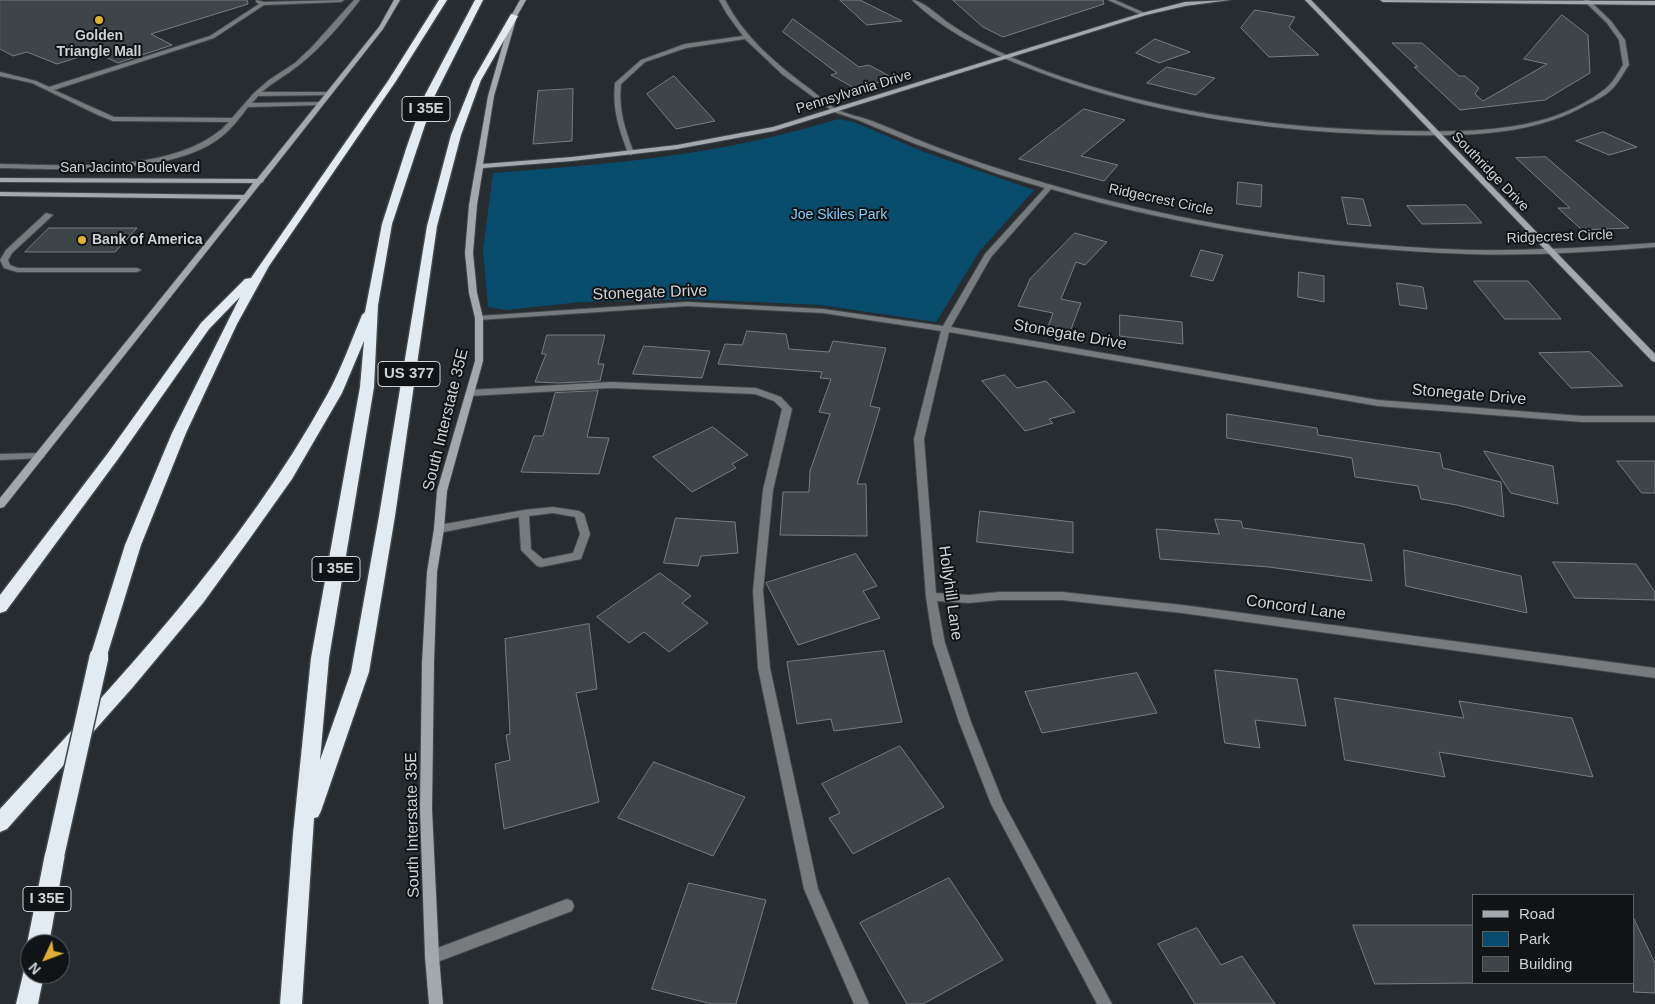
<!DOCTYPE html>
<html>
<head>
<meta charset="utf-8">
<style>
  body { margin:0 }
  #map { position:relative; width:1655px; height:1004px; overflow:hidden; background:#262c30; font-family:Helvetica,sans-serif }
  canvas { display:block }
  .legend { position:absolute; left:1472px; top:894px; width:162px; height:90px; box-sizing:border-box; background:#111416; border:1px solid #5d6062; margin:0; padding:6px 9px; list-style:none; font-size:15px; color:#ced2d5 }
  .legend li { display:flex; align-items:center; gap:10px; height:25px }
  .legend b { width:25px; border:1px solid #5d6062 }
  .north { position:absolute; left:20px; top:934px; width:50px; height:50px; box-sizing:border-box; background:#111416; border:1px solid #5d6062; border-radius:50%; rotate:227deg; font-size:14px; font-weight:700; line-height:20px; text-align:center; color:#ced2d5 }
  .north::after { content:''; display:block; margin:auto; width:18px; height:22px; background:#e0b034; clip-path:polygon(50% 0,100% 100%,50% 72%,0 100%) }
</style>
</head>
<body>
<div id="map">
<canvas width="1655" height="1004"></canvas>
<ul class="legend">
<li><b style="height:6px;background:#a3a8ac"></b>Road</li>
<li><b style="height:14px;background:#084c6c"></b>Park</li>
<li><b style="height:14px;background:#3e4549"></b>Building</li>
</ul>
<div class="north">N</div>
</div>
<script>
const ctx = document.querySelector('canvas').getContext('2d');
ctx.lineJoin = 'round';
function fillPath(path, color) { ctx.fillStyle = color; ctx.fill(path, 'evenodd'); }
function stroke(path, color, width, dash) { ctx.strokeStyle = color; ctx.lineWidth = width; ctx.lineCap = dash ? 'butt' : 'round'; ctx.setLineDash(dash || []); ctx.stroke(path); }
function write(font, color, halo, rows, align = 'center') {
  ctx.font = font + ' Helvetica,sans-serif'; ctx.lineWidth = 4; ctx.setLineDash([]); ctx.textBaseline = 'middle'; ctx.strokeStyle = halo; ctx.fillStyle = color; for (const [text, x, y, turn = 0] of rows) {
    ctx.save(); ctx.translate(x, y); ctx.rotate((+turn || 0) * Math.PI / 180); ctx.textAlign = isNaN(turn) ? turn : align; if (halo) ctx.strokeText(text, 0, 0); ctx.fillText(text, 0, 0); ctx.restore();
  }
}
const green = new Path2D(`
  M838 119 854 122 924 152 1034 190 979 252 936 322 820 305 690 299 581 302 506 310 488 307 483 250 493 173C612 164 723 155 838 119Z`);
const building = new Path2D(`
  M0 0H247L248 4 151 34 172 45 118 63 95 52 57 64 27 52 13 56 0 49Z
  M840 0H860L902 21 867 25Z
  M953 0H1103L1104 4 1003 37 983 27Z
  M1255 10 1295 17 1289 27 1319 55 1269 57 1241 28Z
  M1562 15 1588 35 1590 73 1545 100 1460 110 1414 67H1418L1392 43H1422L1459 76H1465L1479 88 1475 94 1483 101 1547 64 1524 59Z
  M793 19 859 67 869 65 893 78 856 89 831 75 837 73 783 32Z
  M1155 39 1190 52 1159 63 1136 53Z
  M1167 67 1215 78 1196 95 1147 83Z
  M674 76 715 121 676 129 647 94Z
  M573 89 572 141 533 144 538 91Z
  M1084 109 1125 120 1081 156 1118 165 1104 181 1019 159Z
  M1603 132 1637 147 1609 155 1576 141Z
  M1546 157 1606 209 1629 228 1582 230 1558 208H1570L1516 158Z
  M1238 182 1262 185 1261 207 1237 204Z
  M1342 197 1363 199 1371 226 1348 224Z
  M1466 205 1482 223 1422 224 1407 206Z
  M49 228H137L115 252H25Z
  M1075 233 1107 242 1085 265 1076 262 1061 299 1081 303 1070 332 1048 327 1053 313 1018 306 1030 279Z
  M1201 250 1223 255 1213 281 1191 276Z
  M1299 272 1324 276V302L1298 297Z
  M1474 281H1528L1561 319H1505Z
  M1397 283 1423 287 1427 309 1400 305Z
  M1120 315 1182 322 1183 344 1120 336Z
  M747 331 786 334 789 349 829 352 833 341 886 348 870 406 880 408 857 484H866L867 536 780 535 783 492H809L810 471 830 414 819 412 831 379 820 378 822 372 718 364 725 344 742 345Z
  M547 335H605L598 364H604L600 381 558 383 535 382 546 354H542Z
  M644 346 710 351 702 378 633 374Z
  M1590 352 1623 386 1571 388 1539 353Z
  M1005 375 1017 388 1046 381 1075 412 1049 419 1053 423 1025 431 982 381Z
  M598 391 587 437 609 438 599 474 521 472 534 436H543L555 393Z
  M1227 414 1317 428 1318 435 1440 453 1443 468 1501 482 1504 517 1457 505 1421 499 1418 486 1355 477 1352 458 1227 438Z
  M713 427 748 455 732 464 736 468 692 492 653 457Z
  M1484 451 1553 466 1558 504 1511 493Z
  M1617 461H1655V493H1642Z
  M980 511 1073 522V553L977 542Z
  M676 518 735 522 738 553 701 556 698 566 664 563Z
  M1215 519 1241 521 1243 528 1364 544 1372 581 1269 567 1160 559 1156 529 1219 534Z
  M1404 550 1521 576 1527 613 1406 586Z
  M856 554 877 586 863 591 880 618 798 645 766 583Z
  M1553 562 1636 564 1655 592V600L1575 598Z
  M660 573 691 596 682 603 708 623 669 652 644 632 629 643 597 617Z
  M589 624 597 689 576 693 599 802 504 829 495 764 510 760 506 735 510 734 505 639Z
  M884 651 902 722 834 731 831 719 797 724 787 662Z
  M1215 670 1297 679 1306 726 1255 720 1260 748 1225 743Z
  M1137 673 1157 713 1042 733 1025 692Z
  M1335 698 1464 718 1459 701 1572 718 1593 777 1439 752 1445 777 1345 760Z
  M900 746 944 807 853 854 829 818 840 813 822 784Z
  M654 762 745 797 713 856 618 818Z
  M949 878 1003 960 923 1004H907L860 923Z
  M689 883 766 900 736 1004H712L652 989Z
  M1634 919 1655 963V993L1634 992Z
  M1353 925H1474V983L1375 984Z
  M1197 928 1221 965 1242 956 1275 1004H1195L1158 944Z`);
const lane = new Path2D(`
  M256 0 264 2 344 0 341 2 264 5 214 38 54 90 114 117 232 118 254 93 269 80 295 63 311 48 354 0H360C342 23 322 47 299 65 287 75 274 81 262 92H327L329 93V95L258 96 252 103 320 102 323 104 322 105 248 107C239 119 230 131 217 140 166 176 61 169 0 168V164C67 165 180 175 229 122L113 121 98 115 32 83 0 76V72L36 81 49 87 210 36 259 4 256 2Z
  M46 213 53 215 12 253 8 260 10 265 18 268H137L141 270 137 272H17L4 268 0 260 6 250Z
  M611 382 756 388 781 397 792 409 773 490 763 591 770 668 818 889 869 1004H854L804 889 758 668 753 591 763 490 782 409 774 401 755 394 611 388 470 396 466 393 470 390Z
  M40 453 45 456 43 458 0 460V454Z`);
const street = new Path2D(`
  M719 0H725C745 38 776 64 810 89 819 96 828 105 838 110 849 115 861 117 872 121 900 132 927 144 955 154 1120 213 1295 245 1470 250 1532 251 1593 247 1655 243V247C1593 252 1531 256 1469 254 1328 249 1187 229 1051 189L991 257 951 327 1378 400 1582 416H1655V422H1582L1378 406 949 332 924 439 936 593 969 595 999 592H1062L1182 605 1655 668V678L1182 613 1062 600H999L969 603 937 601 945 643 971 722 1003 802 1112 1004H1097L991 804 959 722 933 643 926 597 914 439 941 331 823 313 687 306 479 320 475 318 479 316 687 302 823 309 943 326 985 254 1045 188 998 174 913 143 858 120 834 112 783 75 745 39 686 48 645 62 621 84C618 109 625 130 634 153L631 155 628 153C619 129 612 109 615 83L641 60 685 44 743 36 727 14Z
  M912 0C922 0 941 18 950 24 979 44 1012 58 1045 71 1159 113 1280 129 1400 131 1469 132 1548 134 1605 89 1613 83 1618 73 1623 65L1619 40 1607 23 1583 0H1589L1611 21 1625 40 1629 65C1623 73 1619 83 1611 90 1605 96 1596 100 1588 104 1533 136 1467 136 1405 135 1278 133 1151 116 1031 69 989 53 945 32 912 0Z
  M1108 0H1115L1147 14 1142 15Z
  M553 507 579 511 584 514 590 534 581 559 541 567 537 566 521 550 519 517 439 533 434 529 439 525 524 510ZM553 513 575 517 580 534 573 553 543 559 531 549 529 516Z
  M567 899 572 901 574 906 572 911 432 964 427 962 425 957 427 952Z`);
const secondary = new Path2D(`
  M394 0H400L383 29 264 180 263 182 261 183 4 507 0 508V498L241 199 0 196V192L244 195 253 183 0 182V178L257 179 379 27Z
  M520 0H526L517 16 494 96 483 164 572 157 677 145 773 127 1142 13 1185 2 1230 0 1185 6 1146 15 774 131 677 149 572 161 483 168 477 205 473 253 477 293 483 318V361L447 491 444 529 437 572 434 663 432 809 439 957 443 1004H429L425 957 420 809 422 663 427 572 434 529 437 491 475 361V318L469 293 465 253 469 205 488 96 511 16Z
  M1305 0H1311L1655 354V362L1652 361Z
  M1380 0 1655 1V5L1383 2Z`);
const highway = new Path2D(`
  M439 0H447L396 81 269 266 237 324 186 433 141 545 105 662 99 664 93 662 90 657 125 545 172 433 240 297 209 329 118 459 6 611 0 613V595L108 453 201 323 245 279 251 278 388 81Z
  M475 0H483L435 95 392 224 378 305 374 387 329 658 320 760 351 672 379 516 427 226 451 135 473 80 511 14 518 16 481 80 461 135 437 226 395 516 369 672 321 811 318 817 314 818 302 1004H280L293 834 311 658 360 387 364 341 342 393 292 479 248 541 203 603 133 687 7 829 0 832V809C119 679 242 550 327 395 341 370 351 341 362 315L365 312 382 224 407 146 425 95Z
  M55 845 62 847 65 854 49 944H30V950L27 944 45 854 48 847Z
  M30 964V974H44L38 1004H16L25 966Z`);
const highwayBridge = new Path2D(`
  M55 854 99 657`);
const markers = [
  [99,20,5,"#e0b034"],
  [82,240,5,"#e0b034"]
];
const farPoinames = [
  ["Golden",99,36],
  ["Triangle Mall",99,52],
  ["Bank of America",92,240,"left"]
];
const farStreetnames = [
  ["Pennsylvania Drive",854,92,-17],
  ["San Jacinto Boulevard",130,168],
  ["Southridge Drive",1490,172,46],
  ["Ridgecrest Circle",1161,200,12],
  ["Ridgecrest Circle",1560,237,-2]
];
const farParknames = [
  ["Joe Skiles Park",839,215]
];
const shields = [
  [426,109,48],
  [409,374,62],
  [336,569,48],
  [47,899,48]
];
const shieldNames = [
  ["I 35E",426,109],
  ["US 377",409,374],
  ["I 35E",336,569],
  ["I 35E",47,899]
];
const streetNames = [
  ["Stonegate Drive",650,293,-2],
  ["Stonegate Drive",1070,335,10],
  ["Stonegate Drive",1469,395,5],
  ["South Interstate 35E",446,420,-76],
  ["Hollyhill Lane",950,593,82],
  ["Concord Lane",1296,608,8],
  ["South Interstate 35E",413,825,-91]
];
fillPath(green, '#084c6c');
fillPath(building, '#3e4549');
stroke(building, '#757d82', 1);
stroke(lane, '#41474a', 2);
stroke(street, '#41474a', 2);
stroke(secondary, '#41474a', 2);
stroke(highway, '#41474a', 3);
fillPath(lane, '#777b7d');
fillPath(street, '#777b7d');
fillPath(secondary, '#a3a8ac');
fillPath(highway, '#e2ebf1');
stroke(highwayBridge, '#41474a', 22, []);
stroke(highwayBridge, '#e2ebf1', 19);
for (const [x, y, r, color] of markers) { const dot = new Path2D(); dot.arc(x, y, r, 0, 2 * Math.PI); ctx.fillStyle = color; ctx.fill(dot); stroke(dot, '#111416', 2); }
write('bold 14px', '#ced2d5', '#111416', farPoinames);
write('14px', '#ced2d5', '#111416', farStreetnames);
write('14px', '#83cbf7', '#111416', farParknames);
for (const [x, y, w] of shields) { const box = new Path2D(); box.roundRect(x - w / 2, y - 12.5, w, 25, 4); ctx.fillStyle = '#111416'; ctx.fill(box); stroke(box, '#ced2d5', 1); }
write('bold 15px', '#ced2d5', null, shieldNames);
write('16px', '#ced2d5', '#111416', streetNames);
</script>
</body>
</html>
